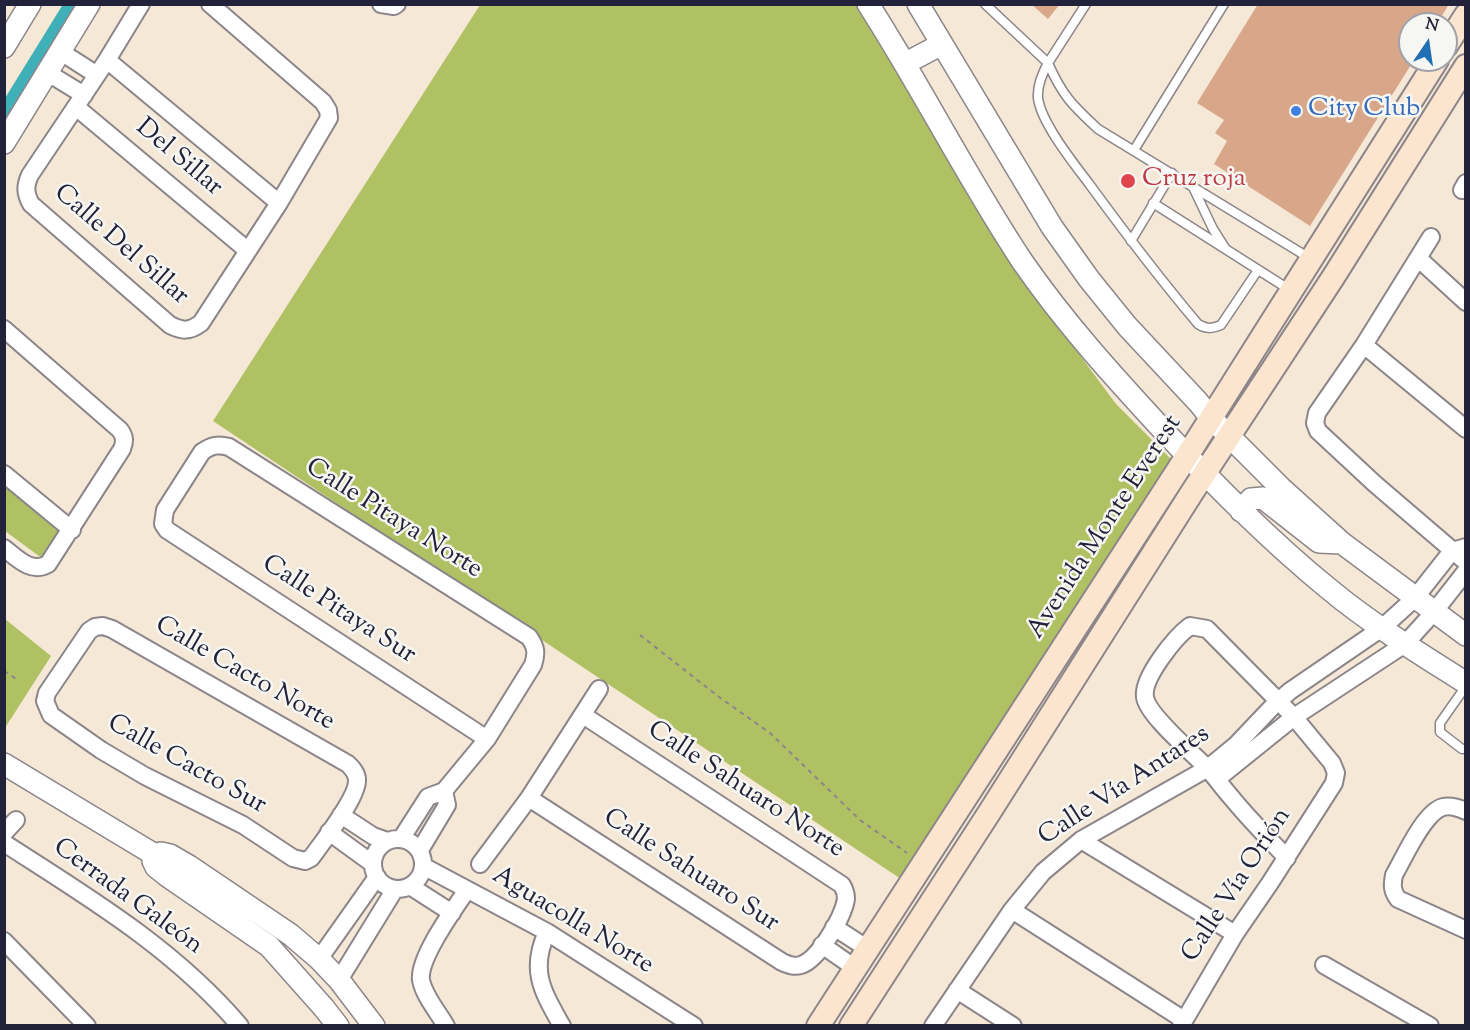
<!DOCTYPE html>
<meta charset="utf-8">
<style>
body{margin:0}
#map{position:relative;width:1470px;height:1030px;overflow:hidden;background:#f5e8d7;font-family:"Sorts Mill Goudy",serif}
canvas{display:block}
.frame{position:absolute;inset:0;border:6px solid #22223b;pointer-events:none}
.north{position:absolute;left:1398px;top:12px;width:60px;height:60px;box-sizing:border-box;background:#f6f6f2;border:2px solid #a1a1a9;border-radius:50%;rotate:13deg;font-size:16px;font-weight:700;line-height:24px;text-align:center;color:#22223b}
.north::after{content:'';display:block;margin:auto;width:21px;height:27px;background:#1f6fb2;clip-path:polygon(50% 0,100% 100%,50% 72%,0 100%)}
</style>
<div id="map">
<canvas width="1470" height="1030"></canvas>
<div class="frame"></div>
<div class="north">N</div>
</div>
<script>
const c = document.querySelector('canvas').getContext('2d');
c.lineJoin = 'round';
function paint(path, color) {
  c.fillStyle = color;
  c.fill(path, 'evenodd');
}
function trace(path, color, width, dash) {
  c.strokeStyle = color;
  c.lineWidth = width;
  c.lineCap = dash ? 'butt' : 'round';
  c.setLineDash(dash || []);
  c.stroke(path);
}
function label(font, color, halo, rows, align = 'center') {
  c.font = font + ' "Sorts Mill Goudy",serif';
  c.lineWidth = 5;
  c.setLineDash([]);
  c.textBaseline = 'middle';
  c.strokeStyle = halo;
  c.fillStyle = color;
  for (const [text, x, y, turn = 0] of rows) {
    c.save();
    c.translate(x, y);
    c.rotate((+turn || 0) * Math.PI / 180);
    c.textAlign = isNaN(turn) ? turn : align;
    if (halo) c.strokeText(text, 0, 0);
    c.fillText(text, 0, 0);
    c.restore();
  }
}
const green = new Path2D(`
 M858 4 1039 300 1116 404 1175 463 907 883 213 421 480 5Z
 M5 482 60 530 64 539 43 559 5 531Z
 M5 619 51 656 5 728Z`);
const canal = new Path2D(`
 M4 114 72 4`);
const building = new Path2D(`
 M1031 4H1060L1048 19Z
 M1258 4H1449L1437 24H1410V60H1414L1310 226 1214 164 1227 141 1215 133 1224 120 1197 103Z`);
const path = new Path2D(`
 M640 635 719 697 770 733 860 820 907 853
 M4 671 18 680`);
const service = new Path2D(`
 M985 4 1048 63 1086 4
 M1048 63C1042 74 1037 86 1038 98 1041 123 1075 165 1090 185 1125 233 1160 279 1198 324 1206 329 1211 329 1221 325L1258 270
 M1048 63C1062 95 1072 105 1098 129L1311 259
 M1134 150 1224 4
 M1192 185 1213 229 1225 248
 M1153 203 1290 290
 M1131 241 1172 173
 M1466 686 1440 723V732L1462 749H1466`);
const minor = new Path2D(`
 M141 4 107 60 30 175C25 186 25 193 31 204L170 325C182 331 189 332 201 323L279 203 329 118 328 110 323 102 210 4
 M381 4 394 6 397 4
 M61 52 97 75
 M107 60 279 203
 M48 73 84 95
 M76 107 247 250
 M1462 190 1466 183
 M1431 237 1364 345 1317 413 1315 423 1318 431 1375 484 1466 562
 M1419 259 1466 302
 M4 329 120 430C125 437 125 441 122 449L48 564C31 574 17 558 4 548
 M1364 345 1466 429
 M4 474 72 530
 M103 626 112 629 348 764C352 768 357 773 357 780 358 797 322 843 311 858L305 861 293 858 243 825 145 776 101 750 51 715 45 701 47 693 89 631 95 627Z
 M1217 779 1294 717 1405 644 1434 612 1466 571
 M529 798 782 962C789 965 794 967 801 965 819 959 843 917 846 899 846 893 845 890 842 885L583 715
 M1466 811C1459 808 1450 805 1443 807 1424 812 1404 858 1394 875 1392 885 1392 891 1398 899L1466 930
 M341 815 373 836 387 841
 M329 832 373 864
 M4 833 16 820
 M373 864a25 25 0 1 1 50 0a25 25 0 1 1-50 0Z
 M401 839 428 797 444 791 487 739 533 665C537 653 536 647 529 637L229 447C218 444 212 445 202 452L165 510 163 524 167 530 487 739
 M1081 840 1235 934
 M4 843C88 897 175 949 240 1026
 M420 850 447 805 444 791
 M480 864 529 798 599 689
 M423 866 547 932 694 1026
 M410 886 452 913
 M1012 910 1184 1020
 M834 927 868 949
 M547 932C529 971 543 992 562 1026
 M4 941 87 1026
 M822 945 855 968
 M319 959 377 877
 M1324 965 1430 1026
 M339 980 395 889
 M957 990 1013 1026
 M446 1026C438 1012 424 996 421 980 418 958 454 909 467 890
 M933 1026 1012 910 1043 872 1081 840 1208 768 1236 745 1274 705 1290 691 1382 628 1415 598 1452 551 1466 547
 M1181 1026 1235 934 1270 883 1334 783 1336 773 1332 763 1294 717 1207 629 1190 626C1175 637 1142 678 1145 697 1147 715 1194 754 1208 769 1216 778 1223 788 1231 797 1248 818 1268 838 1287 858`);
const tertiary = new Path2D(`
 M868 4C922 88 967 178 1022 261 1064 322 1113 376 1163 430 1216 486 1270 541 1329 589 1371 624 1419 653 1466 683
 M918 4 1052 227 1089 279 1127 326 1198 402 1211 418 1281 488 1342 543 1466 635
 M4 47 30 4
 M906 63 942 44
 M4 143 89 4
 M1241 511 1251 499 1263 498 1319 542 1342 543
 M4 764 155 855 161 853 170 855 189 866 291 935 319 959 339 980 374 1026
 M155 855 153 861 156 867 166 875 269 946 324 1008 338 1026`);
const secondary = new Path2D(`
 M1446 46 1466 15
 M818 1026 1187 456 1437 60
 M851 1026 989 813 1191 494 1334 276 1466 66`);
const markers = [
 [1296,111,6,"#3f7fe0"],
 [1128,181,8,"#e0444e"]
];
const shopNames = [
 ["City Club",1308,111]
];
const streetNames = [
 ["Del Sillar",178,159,40],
 ["Calle Del Sillar",120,246,41],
 ["Calle Pitaya Norte",393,520,32],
 ["Avenida Monte Everest",1106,528,-57],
 ["Calle Pitaya Sur",338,611,33],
 ["Calle Cacto Norte",244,675,30],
 ["Calle Cacto Sur",186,766,29],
 ["Calle Vía Antares",1125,787,-33],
 ["Calle Sahuaro Norte",745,791,33],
 ["Calle Sahuaro Sur",690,872,33],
 ["Calle Vía Orión",1238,886,-57],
 ["Cerrada Galeón",127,898,36],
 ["Aguacolla Norte",572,922,31]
];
const healthNames = [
 ["Cruz roja",1142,181]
];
paint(green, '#b0c164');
trace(canal, '#3fb0b7', 15);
paint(building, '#d8a78a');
trace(service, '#8c8589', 11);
trace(minor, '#8c8589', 20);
trace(tertiary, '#8c8589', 24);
trace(secondary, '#8c8589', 26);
trace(path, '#8c8589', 2, [4.5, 4.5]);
trace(service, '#fff', 8);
trace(minor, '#fff', 16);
trace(tertiary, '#fff', 21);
trace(secondary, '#fce5cf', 22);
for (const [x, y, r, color] of markers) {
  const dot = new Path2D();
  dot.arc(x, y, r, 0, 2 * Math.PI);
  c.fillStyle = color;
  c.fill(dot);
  trace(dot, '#f6f6f2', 2);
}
label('26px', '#366cbe', '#f6f6f2', shopNames, 'left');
label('26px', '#22223b', '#f6f6f2', streetNames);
label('26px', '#be3a42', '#f6f6f2', healthNames, 'left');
</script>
